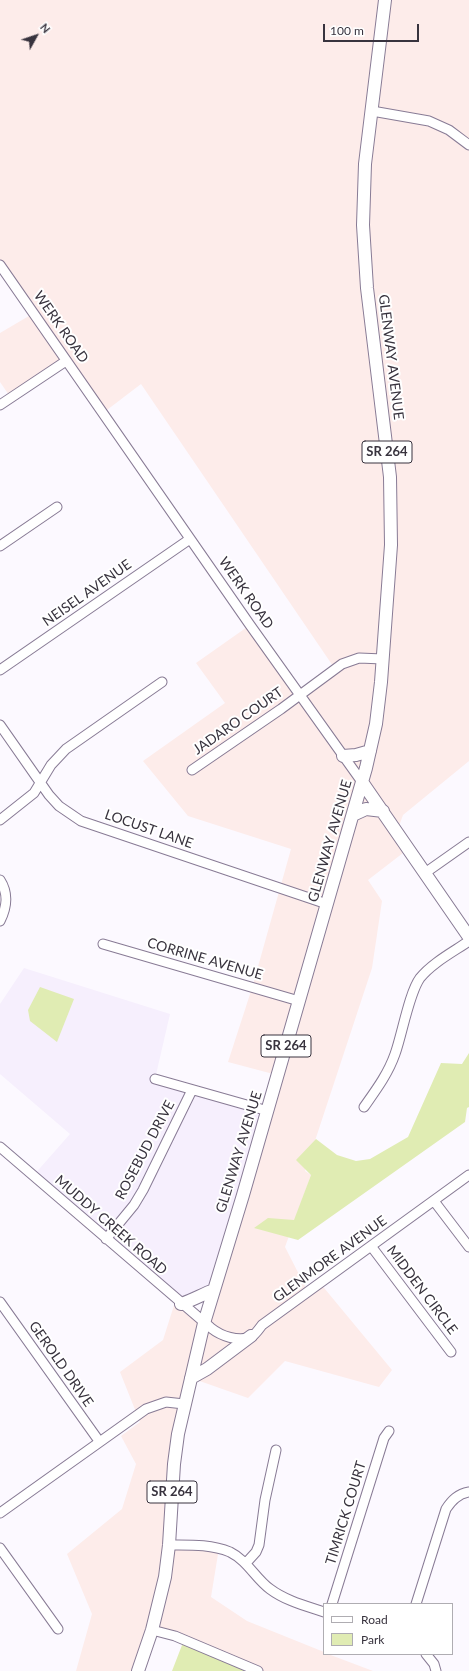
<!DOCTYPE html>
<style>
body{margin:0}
#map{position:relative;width:469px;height:1671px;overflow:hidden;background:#fcf9ff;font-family:Lato,sans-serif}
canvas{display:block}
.legend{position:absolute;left:323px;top:1603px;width:130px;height:52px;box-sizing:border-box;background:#fff;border:1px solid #afadb2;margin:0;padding:5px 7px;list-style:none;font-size:12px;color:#38333e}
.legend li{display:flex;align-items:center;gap:8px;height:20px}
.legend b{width:20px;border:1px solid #afadb2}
.north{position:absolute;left:16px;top:16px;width:40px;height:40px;-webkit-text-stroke:3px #fff;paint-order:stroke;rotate:50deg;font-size:11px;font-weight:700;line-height:16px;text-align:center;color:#38333e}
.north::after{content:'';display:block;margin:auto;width:14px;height:18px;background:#38333e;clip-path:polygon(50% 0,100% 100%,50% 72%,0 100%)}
.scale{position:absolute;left:323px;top:24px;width:96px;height:18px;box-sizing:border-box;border:2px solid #38333e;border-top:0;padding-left:5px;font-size:12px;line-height:14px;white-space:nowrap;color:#38333e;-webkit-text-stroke:3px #fff;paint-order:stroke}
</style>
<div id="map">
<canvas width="469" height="1671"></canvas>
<ul class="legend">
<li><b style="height:5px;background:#fff"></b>Road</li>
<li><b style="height:11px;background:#e0ecb3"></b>Park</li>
</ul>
<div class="north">N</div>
<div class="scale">100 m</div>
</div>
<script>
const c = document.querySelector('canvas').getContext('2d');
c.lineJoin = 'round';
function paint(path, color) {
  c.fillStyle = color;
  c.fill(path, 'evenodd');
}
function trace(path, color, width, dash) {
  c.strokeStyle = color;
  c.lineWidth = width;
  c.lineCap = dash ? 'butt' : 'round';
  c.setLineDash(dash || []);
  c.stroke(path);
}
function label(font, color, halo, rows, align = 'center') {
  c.font = font + ' Lato,sans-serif';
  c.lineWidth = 4;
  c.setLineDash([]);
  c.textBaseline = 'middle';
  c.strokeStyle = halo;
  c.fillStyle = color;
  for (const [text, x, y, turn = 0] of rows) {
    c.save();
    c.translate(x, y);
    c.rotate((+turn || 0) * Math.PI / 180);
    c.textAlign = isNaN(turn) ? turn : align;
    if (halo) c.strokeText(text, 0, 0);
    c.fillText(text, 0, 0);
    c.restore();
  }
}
const commercial = new Path2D(`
 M0 0H469V761L403 815 394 840 403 853 368 880 382 901 372 968 305 1171 311 1175 285 1247 308 1292 320 1283 392 1370 379 1387 285 1361 248 1398 191 1378 169 1544 219 1548 211 1597 247 1621 324 1652V1654H328L373 1671H258L152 1630 138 1671H76L92 1614 67 1554 122 1509 136 1464 121 1436 140 1422 120 1372 163 1340 176 1299 204 1322 277 1075 228 1062 252 988 291 849 188 816 143 761 225 703 196 663 250 625 299 695 335 669 141 384 103 413 66 361 11 398 0 382V333L34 313 0 265Z`);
const built = new Path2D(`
 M24 968 170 1014 155 1079 268 1111 214 1290 181 1304 33 1176 70 1134 0 1074V1004Z`);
const green = new Path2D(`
 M40 987 74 999 57 1042 30 1021 28 1010Z
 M469 1053V1107L467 1108 465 1122 298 1240 254 1228 268 1218 294 1220 311 1175 296 1160 316 1139 337 1155 356 1161 370 1159 408 1137 441 1063 462 1064Z
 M184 1640 258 1671H172Z`);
const minor = new Path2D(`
 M372 111 429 121 449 130 469 145
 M0 265 250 625 362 782
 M0 405 66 361
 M0 546 57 507
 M0 670 190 539
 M0 725 49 795 59 806 81 821 327 904
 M192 770 281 709 342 664 359 658 383 659
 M0 820 34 793 51 765 66 749 162 682
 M425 873 469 842
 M0 880C9 894 7 907 0 921
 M103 944 299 1001
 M155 1079 268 1111
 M364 1107C376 1090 388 1074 395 1054 402 1035 409 993 420 978 432 963 453 952 469 941
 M0 1147 211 1328C221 1336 238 1342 251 1337 255 1335 259 1329 262 1325L469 1175
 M434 1201 469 1247
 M106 1239 134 1205 143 1190 192 1090
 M371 1246 451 1352
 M0 1302 99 1441
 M0 1513 146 1409 166 1402 184 1404
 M169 1545C190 1545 211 1544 230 1552 248 1561 255 1578 270 1589 286 1601 306 1606 324 1612
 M0 1548 58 1629
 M246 1563 256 1552 259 1545 265 1500 276 1450
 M332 1604 384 1438 389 1431
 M416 1604 446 1509C452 1500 458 1494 469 1492
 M152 1630 175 1636 258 1671
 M426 1654 434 1664 436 1671`);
const major = new Path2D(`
 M343 756 356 755 370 751
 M362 782 469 937
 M353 815 366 809 383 811
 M181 1304C193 1300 203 1294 214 1290
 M191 1378 207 1369 251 1336
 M138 1671 152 1630 165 1577 169 1545 174 1464 178 1434 204 1323 243 1195 366 768 376 724 381 682 391 545 390 477 367 288 363 225 365 164 385 0`);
const shields = [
 [387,452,50],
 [286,1046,50],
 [172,1492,50]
];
const shieldNames = [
 ["SR 264",387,452],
 ["SR 264",286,1046],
 ["SR 264",172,1492]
];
const streetNames = [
 ["WERK ROAD",61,327,55],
 ["GLENWAY AVENUE",391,357,83],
 ["NEISEL AVENUE",87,593,-35],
 ["WERK ROAD",246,593,55],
 ["JADARO COURT",238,721,-35],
 ["LOCUST LANE",149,829,19],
 ["GLENWAY AVENUE",330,841,-74],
 ["CORRINE AVENUE",205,959,16],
 ["ROSEBUD DRIVE",145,1150,-62],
 ["GLENWAY AVENUE",239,1152,-73],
 ["MUDDY CREEK ROAD",111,1225,41],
 ["GLENMORE AVENUE",330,1259,-36],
 ["MIDDEN CIRCLE",422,1290,53],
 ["GEROLD DRIVE",61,1364,55],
 ["TIMRICK COURT",346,1513,-73]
];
paint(commercial, '#fdecea');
paint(built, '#f6effd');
paint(green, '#e0ecb3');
trace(minor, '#887b95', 11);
trace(major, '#887b95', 14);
trace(minor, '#fff', 9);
trace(major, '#fff', 12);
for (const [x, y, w] of shields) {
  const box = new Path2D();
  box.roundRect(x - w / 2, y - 11, w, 22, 3);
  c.fillStyle = '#fff';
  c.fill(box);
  trace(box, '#38333e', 1);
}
label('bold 13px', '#38333e', null, shieldNames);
label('14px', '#38333e', '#fff', streetNames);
</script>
